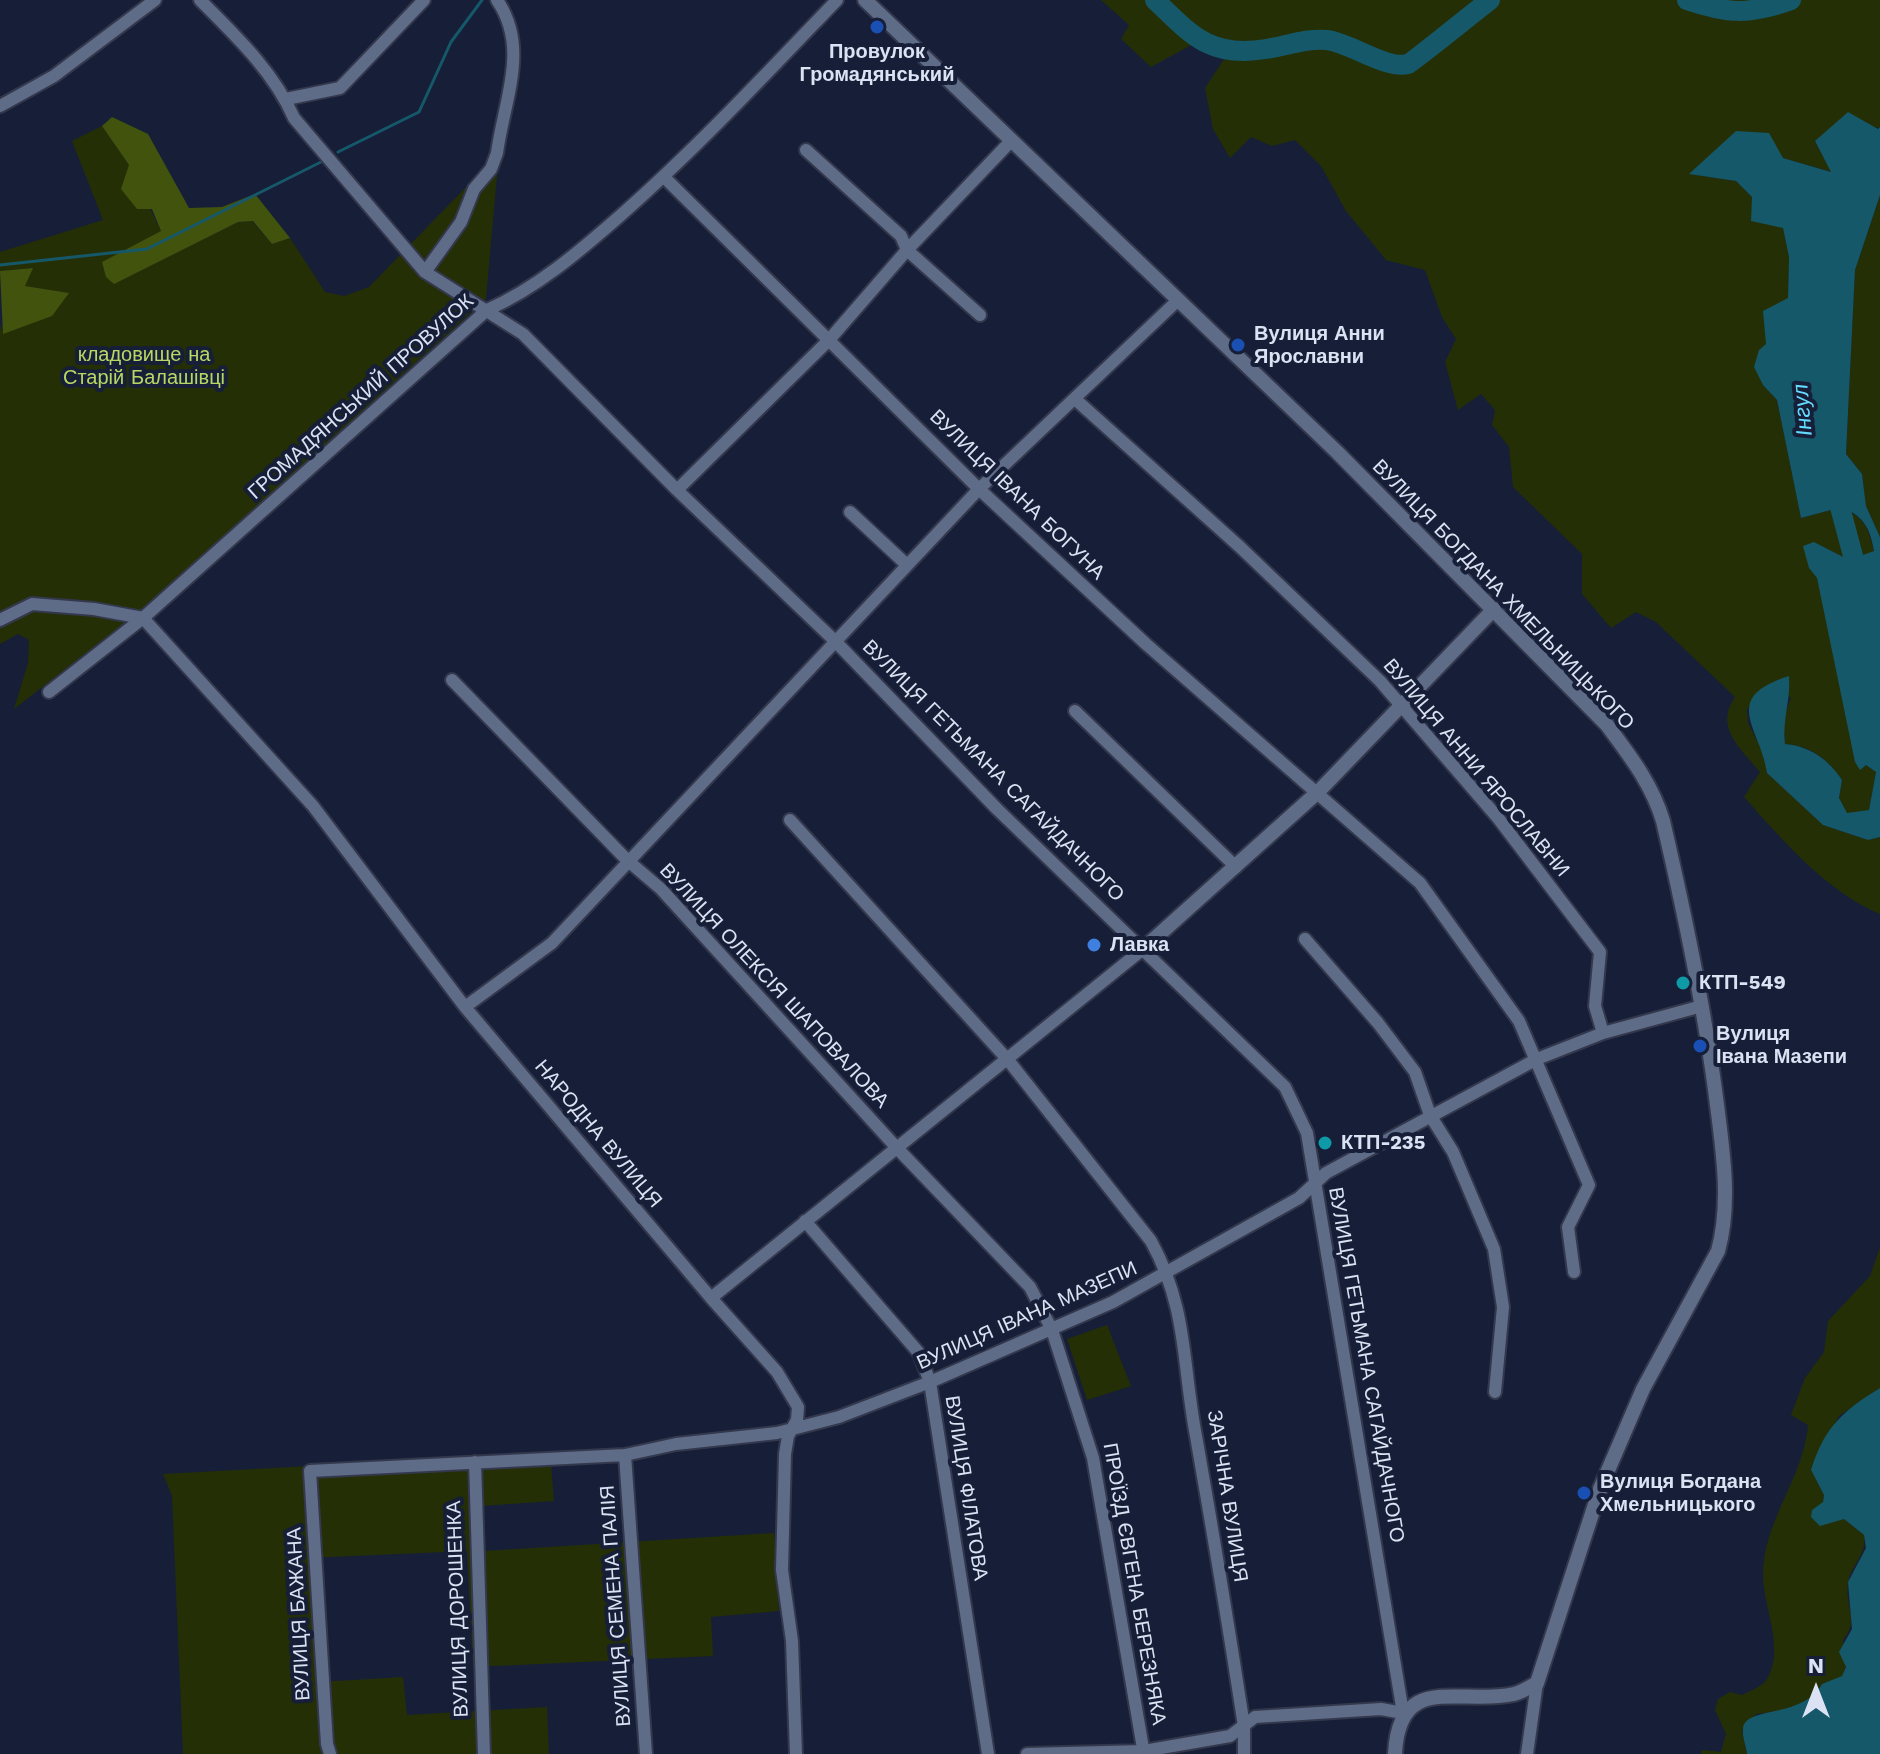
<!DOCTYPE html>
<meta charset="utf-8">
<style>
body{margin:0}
#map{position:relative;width:1880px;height:1754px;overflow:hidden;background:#161f37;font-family:"Work Sans",sans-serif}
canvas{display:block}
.north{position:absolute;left:1776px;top:1650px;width:80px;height:80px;-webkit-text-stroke:6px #161f37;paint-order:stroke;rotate:0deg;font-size:22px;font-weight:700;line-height:32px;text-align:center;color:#dbe2f3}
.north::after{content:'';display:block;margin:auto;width:28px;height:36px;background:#dbe2f3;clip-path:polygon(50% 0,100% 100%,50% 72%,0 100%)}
</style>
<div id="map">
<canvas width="1880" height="1754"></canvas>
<div class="north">N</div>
</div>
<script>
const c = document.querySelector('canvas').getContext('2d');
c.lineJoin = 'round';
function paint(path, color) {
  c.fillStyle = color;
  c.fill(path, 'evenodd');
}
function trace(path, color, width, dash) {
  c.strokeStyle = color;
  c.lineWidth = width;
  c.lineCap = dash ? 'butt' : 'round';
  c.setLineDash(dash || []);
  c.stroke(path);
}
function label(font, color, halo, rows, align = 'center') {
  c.font = font + ' "Work Sans",sans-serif';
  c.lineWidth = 8;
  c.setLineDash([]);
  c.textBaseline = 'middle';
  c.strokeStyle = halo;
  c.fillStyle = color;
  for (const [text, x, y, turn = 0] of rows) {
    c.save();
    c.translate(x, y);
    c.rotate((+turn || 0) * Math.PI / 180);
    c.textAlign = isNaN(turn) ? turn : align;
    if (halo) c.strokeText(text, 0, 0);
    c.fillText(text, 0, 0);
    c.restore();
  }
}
const green = new Path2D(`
 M1101 0H1880V127L1815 142 1832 172 1783 158 1690 174 1736 181 1783 228 1789 257 1788 298 1767 344 1763 385 1777 400 1801 518 1842 507C1864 518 1869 528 1874 552L1848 560 1814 542 1809 568 1817 578 1866 765 1876 772 1869 810 1847 814 1839 798 1842 780C1829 760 1810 745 1785 744L1783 721 1791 697 1758 693 1747 710 1748 723 1764 754 1767 773 1823 825 1868 840 1880 837V914C1826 891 1783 841 1744 797L1760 772C1740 748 1714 727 1735 697L1656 622 1636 612 1611 628 1582 594V554L1513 487 1509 447 1492 425 1495 410 1481 394 1458 410 1445 362 1456 339 1442 317 1425 270 1386 260 1346 211 1321 166 1295 140 1272 146 1251 137 1230 158 1213 129 1205 88 1226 56 1193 44 1151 67 1121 39 1129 25Z
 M102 126 129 165 161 231 103 262 114 283 238 222 252 221 272 244 290 238 325 292 344 296 369 287 499 153 486 299 144 608 14 709 28 663 29 640 18 634 0 644V324L3 333 68 293 24 286 32 268 0 271V252L103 220 72 141Z
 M1880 195V537L1866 506 1862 474 1846 454 1855 270Z
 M1880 1247V1388L1839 1416 1811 1470 1824 1495 1823 1502 1835 1518 1844 1519 1864 1535C1867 1556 1851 1564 1848 1583 1844 1606 1860 1620 1843 1640L1846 1667 1842 1677 1822 1684C1807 1709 1784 1711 1756 1714L1742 1730 1747 1754H1701L1702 1750 1721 1752 1726 1734 1715 1710 1718 1699 1730 1692 1742 1695C1750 1691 1763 1686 1767 1679 1785 1651 1764 1608 1763 1577 1762 1522 1804 1478 1808 1425L1791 1415 1805 1378 1824 1352 1828 1321 1870 1276Z
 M1107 1325 1131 1386 1087 1400 1067 1339Z
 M550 1453 554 1501 481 1506 484 1551 774 1533 779 1611 711 1617 713 1656 473 1667 467 1551 308 1558 319 1682 403 1677 407 1715 547 1707 549 1754H183L172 1496 163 1474Z`);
const forest = new Path2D(`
 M112 117 148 134 189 208 222 207 255 194 290 238 272 244 253 221 238 222 114 284 106 277 102 262 161 231 152 209H137L121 189 129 165 102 126Z
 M33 268 25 286 69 293 52 316 3 334 0 271Z`);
const water = new Path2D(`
 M1848 112 1878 129 1880 127V195L1855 270 1846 454 1862 474 1866 506 1880 537V837L1868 840 1823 825 1767 773C1761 728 1719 698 1789 676 1791 700 1782 720 1785 744 1810 746 1829 760 1842 780L1839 798 1847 813 1869 810 1876 772 1866 765 1860 770 1855 762 1817 578 1809 568 1803 546 1814 542 1849 560 1874 551C1870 528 1864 517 1842 507L1801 518 1777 400 1763 385 1754 367 1759 350 1766 344 1763 311 1788 298 1789 257 1783 228 1751 221 1752 197 1736 181 1689 174 1736 131 1769 133 1783 158 1831 172 1815 141Z
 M1880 1388V1754H1747C1746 1746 1742 1736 1743 1729 1745 1705 1801 1720 1822 1684L1842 1676 1846 1667 1839 1652 1852 1629 1848 1582 1866 1548 1864 1535 1844 1519 1820 1526 1811 1517 1812 1510 1823 1502 1824 1495 1811 1470C1825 1426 1843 1411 1880 1388Z`);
const stream = new Path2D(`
 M338 152 419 112 451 42 482 0
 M0 265 147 249 323 161`);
const river = new Path2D(`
 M1155 0C1192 36 1211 58 1266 49 1287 46 1305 38 1327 40 1351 43 1387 70 1408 64 1413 62 1478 9 1490 0
 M1687 0C1728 14 1749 15 1791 0
 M1833 481 1860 582`);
const minor = new Path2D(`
 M200 0C235 35 274 72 294 118L425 272 523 334 677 490 835 641 997 809 1285 1087 1307 1133 1403 1713 1381 1709 1255 1717 1230 1736 1144 1751 1027 1754
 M286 99 340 88 424 0
 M0 106 54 76 155 0
 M806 150 901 236 907 250 980 315
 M664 177 979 489 1146 644 1420 883 1519 1021 1589 1185 1568 1227 1574 1272
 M425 272 461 222 474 189 491 169 497 153C504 100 530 48 497 0
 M1075 399 1240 547 1380 681 1498 818 1600 952 1595 1006 1603 1033
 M677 490 829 340 907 250 1010 142
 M850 512 907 565
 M0 620 32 604 94 609 143 618 313 806 465 1007 711 1298 777 1372 798 1407 797 1420 788 1436 785 1454 782 1570 792 1641 796 1754
 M452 680 627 860 661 889 896 1147 1030 1287 1052 1330 1093 1458 1144 1754
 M49 692 143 618 487 310C537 288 580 251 621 215 697 148 767 73 837 0
 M1075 711 1236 867
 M790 820 1008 1060 1151 1241C1188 1309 1182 1363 1196 1436 1213 1532 1229 1629 1244 1726V1754
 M1305 939 1378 1023 1415 1072 1430 1115 1453 1152 1494 1249 1503 1307 1495 1392
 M465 1007 552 943 979 489 1176 302
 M805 1221 919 1353 930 1382 988 1754
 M711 1298 1143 949
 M625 1455 646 1754
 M475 1462 484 1754
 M330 1754 327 1744 310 1471 625 1455 676 1444 777 1433 839 1417 930 1382 1113 1302 1299 1198 1326 1173 1537 1059 1603 1033 1702 1006
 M1527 1754 1537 1683`);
const tertiary = new Path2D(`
 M865 0 1337 452 1607 725C1630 756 1652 784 1663 821 1685 915 1705 1010 1717 1105 1723 1152 1731 1204 1718 1251L1643 1389 1600 1489 1537 1683C1530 1687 1522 1692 1514 1694 1459 1706 1399 1671 1395 1754
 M1143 949 1319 791 1494 609`);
const markers = [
 [877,27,8,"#1a4fb4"],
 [1238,345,8,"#1a4fb4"],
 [1094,945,8,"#3f7fe0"],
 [1683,983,8,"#0f9aa8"],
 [1700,1046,8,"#1a4fb4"],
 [1325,1143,8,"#0f9aa8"],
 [1584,1493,8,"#1a4fb4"]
];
const poiNames = [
 ["Провулок",877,52,"center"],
 ["Громадянський",877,75,"center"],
 ["Вулиця Анни",1254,334],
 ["Ярославни",1254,357],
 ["Лавка",1110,945],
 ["КТП-549",1699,983],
 ["Вулиця",1716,1034],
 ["Івана Мазепи",1716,1057],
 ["КТП-235",1341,1143],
 ["Вулиця Богдана",1600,1482],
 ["Хмельницького",1600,1505]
];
const parkNames = [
 ["кладовище на",144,355],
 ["Старій Балашівці",144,378]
];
const streetNames = [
 ["ГРОМАДЯНСЬКИЙ ПРОВУЛОК",361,397,-42],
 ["ВУЛИЦЯ ІВАНА БОГУНА",1017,495,44],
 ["ВУЛИЦЯ БОГДАНА ХМЕЛЬНИЦЬКОГО",1503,595,46],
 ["ВУЛИЦЯ АННИ ЯРОСЛАВНИ",1476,768,50],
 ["ВУЛИЦЯ ГЕТЬМАНА САГАЙДАЧНОГО",993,771,45],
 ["ВУЛИЦЯ ОЛЕКСІЯ ШАПОВАЛОВА",774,986,47],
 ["НАРОДНА ВУЛИЦЯ",598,1134,50],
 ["ВУЛИЦЯ ІВАНА МАЗЕПИ",1027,1316,-24],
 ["ВУЛИЦЯ ГЕТЬМАНА САГАЙДАЧНОГО",1366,1365,80],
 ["ВУЛИЦЯ ФІЛАТОВА",966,1488,81],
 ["ЗАРІЧНА ВУЛИЦЯ",1227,1496,81],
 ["ПРОЇЗД ЄВГЕНА БЕРЕЗНЯКА",1134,1584,80],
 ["ВУЛИЦЯ СЕМЕНА ПАЛІЯ",616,1606,-94],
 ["ВУЛИЦЯ ДОРОШЕНКА",458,1609,-92],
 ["ВУЛИЦЯ БАЖАНА",299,1614,-93]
];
const waterNames = [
 ["Інгул",1803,410,-95]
];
paint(green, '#252f05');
paint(forest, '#42530e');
paint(water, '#15586a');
trace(stream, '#15586a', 3);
trace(river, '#15586a', 20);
trace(minor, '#33384d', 16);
trace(tertiary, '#33384d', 18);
trace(minor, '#5f6c88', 12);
trace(tertiary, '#5f6c88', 14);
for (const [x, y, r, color] of markers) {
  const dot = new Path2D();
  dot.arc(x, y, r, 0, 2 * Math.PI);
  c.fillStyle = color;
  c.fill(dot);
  trace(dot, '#161f37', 3);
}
label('bold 20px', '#dbe2f3', '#161f37', poiNames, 'left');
label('20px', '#b7d765', '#161f37', parkNames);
label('20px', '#dbe2f3', '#161f37', streetNames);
label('italic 22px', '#64dbff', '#161f37', waterNames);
</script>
